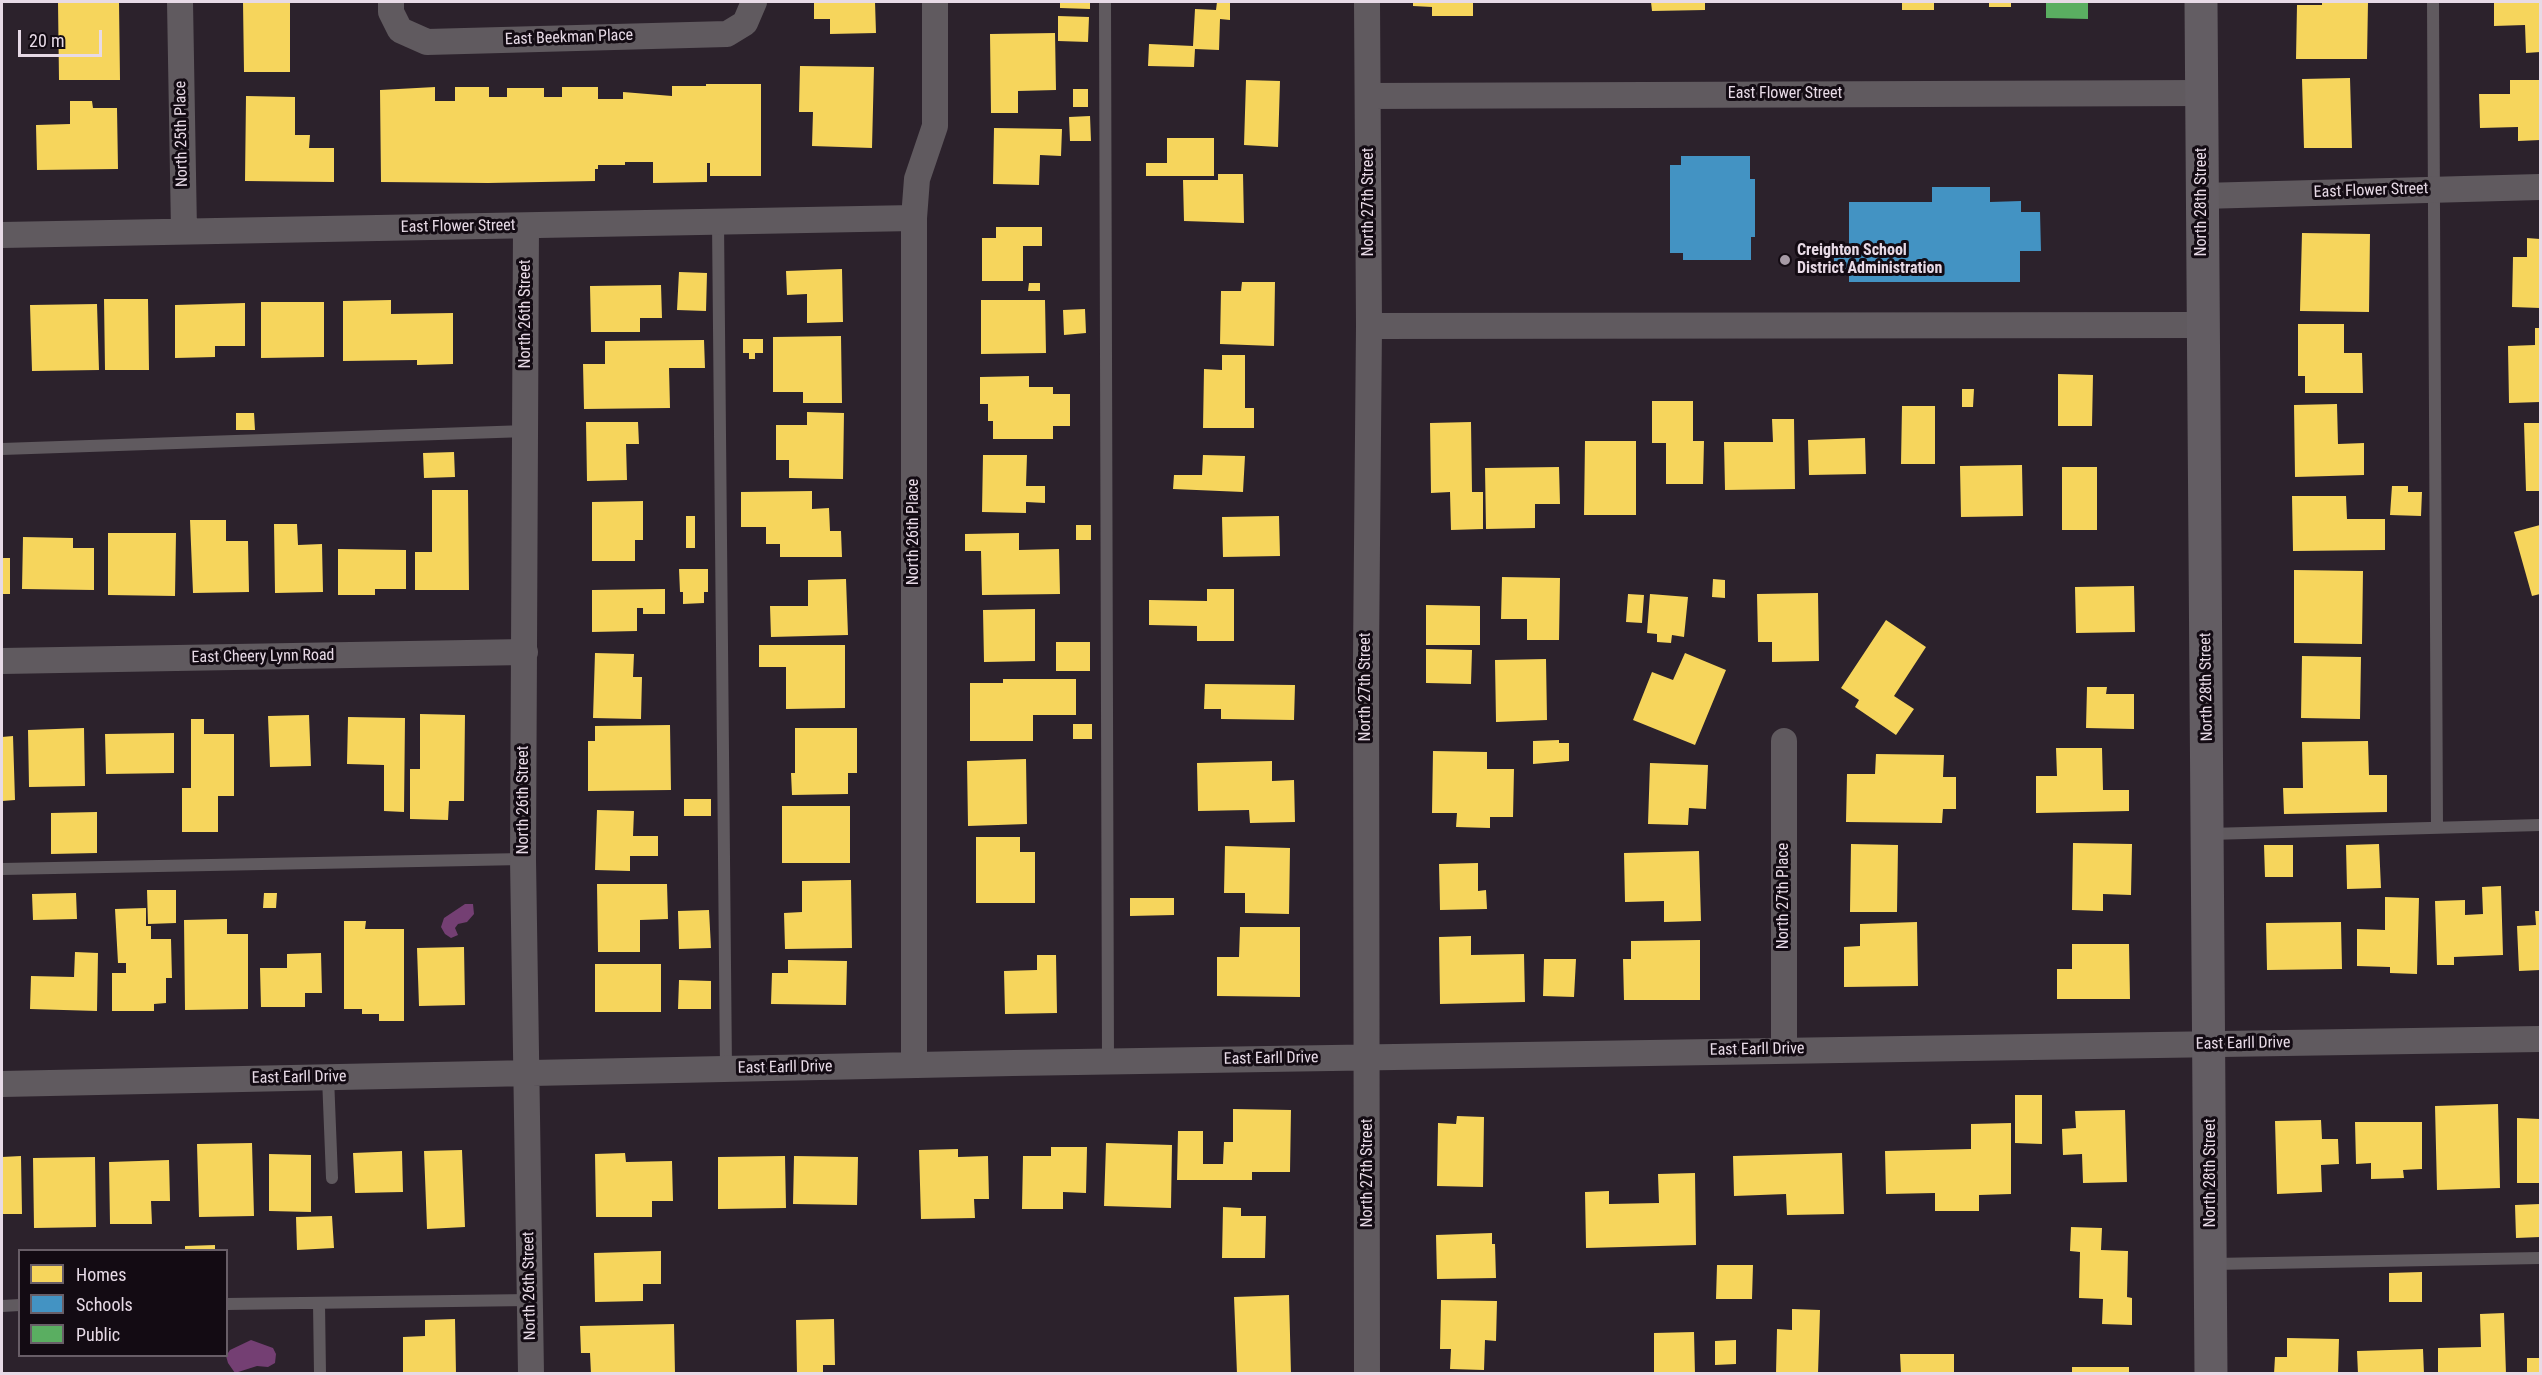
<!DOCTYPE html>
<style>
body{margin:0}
#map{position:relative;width:2542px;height:1375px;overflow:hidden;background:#2c222c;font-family:"Roboto Condensed",sans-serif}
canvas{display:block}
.frame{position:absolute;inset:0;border:3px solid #e7dae6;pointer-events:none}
.legend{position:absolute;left:18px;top:1249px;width:210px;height:108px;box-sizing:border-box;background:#130b13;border:2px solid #685e67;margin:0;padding:8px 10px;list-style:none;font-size:18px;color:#e7dae6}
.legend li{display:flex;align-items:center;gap:12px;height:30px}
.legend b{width:30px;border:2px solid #685e67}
.scale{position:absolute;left:18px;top:30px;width:84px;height:27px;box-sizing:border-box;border:3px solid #e7dae6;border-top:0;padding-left:8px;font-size:18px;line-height:21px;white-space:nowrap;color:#e7dae6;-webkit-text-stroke:4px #130b13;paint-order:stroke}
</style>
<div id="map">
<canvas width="2542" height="1375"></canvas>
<div class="frame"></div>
<ul class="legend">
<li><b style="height:16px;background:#f6d55c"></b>Homes</li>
<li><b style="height:16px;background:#4393c3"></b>Schools</li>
<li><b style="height:16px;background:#5aae61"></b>Public</li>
</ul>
<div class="scale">20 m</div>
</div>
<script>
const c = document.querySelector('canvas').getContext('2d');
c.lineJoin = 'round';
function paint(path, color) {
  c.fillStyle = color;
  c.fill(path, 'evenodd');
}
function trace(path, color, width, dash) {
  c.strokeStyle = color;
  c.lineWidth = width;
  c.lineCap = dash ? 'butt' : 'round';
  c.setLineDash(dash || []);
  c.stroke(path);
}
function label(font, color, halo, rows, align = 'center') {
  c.font = font + ' "Roboto Condensed",sans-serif';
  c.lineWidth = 6;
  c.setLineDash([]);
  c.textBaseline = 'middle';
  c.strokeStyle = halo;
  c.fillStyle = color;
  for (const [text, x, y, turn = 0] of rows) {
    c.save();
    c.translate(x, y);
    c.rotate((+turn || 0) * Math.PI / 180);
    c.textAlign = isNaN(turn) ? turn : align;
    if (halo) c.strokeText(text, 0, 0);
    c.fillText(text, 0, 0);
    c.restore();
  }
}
const water = new Path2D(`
 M465 904H473L474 914 467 922 458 924 455 928 458 935 451 938 445 934 441 927 444 918Z
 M251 1340 273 1348 276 1354 275 1363 268 1367 257 1366 235 1373 228 1363 226 1356 230 1350Z`);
const homes = new Path2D(`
 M58 2H119L120 80H59Z
 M243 2H290V72H244Z
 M814 2H875L876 33 830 34V19H814Z
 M1060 2H1090V9L1060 8Z
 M1217 2H1230V20L1220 19 1219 50 1195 49 1194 67 1148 66 1149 44 1193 46 1195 9 1216 10Z
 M1413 2H1473V16H1432V7L1413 6Z
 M1651 2H1705V10L1652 11Z
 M1902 2H1934V10H1902Z
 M1989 2H2011V7H1989Z
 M2322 2H2368L2367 59H2296L2297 5H2322Z
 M2494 2 2540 3V52L2526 53 2525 25 2494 26Z
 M1058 16 1089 17 1088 42 1058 41Z
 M1055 33 1056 90 1018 91V113H991L990 34Z
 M800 66 874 67 872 148 812 146 813 112H799Z
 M2350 78 2352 148H2304L2302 79Z
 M1246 80 1280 81 1278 147 1244 145Z
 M2510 80H2540V140L2518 141V127L2480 128 2479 94H2510Z
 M706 84H761V176H710V163H707V182L653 183V162H625V165H598V169H595V181L488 183 381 182 380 90 435 87V101H455V87H489V97H507V88H544V97H562V87H598V99H623V92L672 96V86H706Z
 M1073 89H1088V107H1073Z
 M246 96 295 97V135H310L309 148H334V182L245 181Z
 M70 101H92L93 108H117L118 169 37 170 36 125 70 124Z
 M1090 116 1091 141H1070L1069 117Z
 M994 128 1062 129 1061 156 1040 155 1039 185 993 184Z
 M1167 138H1214V176H1146V163H1167Z
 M1218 174H1243L1244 223 1184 221 1183 180H1218Z
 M996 227H1042V246H1023V281H982V238H996Z
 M2302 233 2370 234 2369 312 2300 311Z
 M2527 238 2540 239V308L2512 307 2513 257H2527Z
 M842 269 843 322 807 323V294L787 295 786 271Z
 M679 272 707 273 706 311 677 310Z
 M1242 282H1275L1274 346 1220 344 1221 291H1241Z
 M1029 283H1040V291H1028Z
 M661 285 662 318H640V332H591L590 286Z
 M104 299H148L149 370H105Z
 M391 300V314L453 313V364L417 365V360L343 361V301Z
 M981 300H1045L1046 353 981 354Z
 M261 302H324V357L261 358Z
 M245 303V346H215V357L175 358V305Z
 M97 304 99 370 32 371 30 305Z
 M1085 309 1086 333 1064 335 1063 310Z
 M2298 324H2344V353H2362L2363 393H2305V376H2298Z
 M2535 328H2540V402L2509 403 2508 346 2535 345Z
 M841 336 842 403H803V392H773V337Z
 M743 339H763V353H755V359H749V353H743Z
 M704 340 705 368H669L670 408 584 409 583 364H605V341Z
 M1222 355H1245V408H1254V428H1203L1204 369 1222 370Z
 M2058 374 2093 375 2092 426H2058Z
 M1029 376V387H1053V394H1070V426H1053V439H993V421H988V404H980V377Z
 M1962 389H1974L1973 407H1962Z
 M1652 401H1693V441H1704L1703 484H1666V443H1652Z
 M2337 404 2338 444 2364 443V475L2295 477 2294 405Z
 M1902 406H1935V464H1901Z
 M807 412 844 413 843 479 789 478V460H776V425H807Z
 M236 413H254L255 430H236Z
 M1772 419H1794L1795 489 1725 490 1724 442H1773Z
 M586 422H638L639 444H626L627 480 587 481Z
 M1471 422 1472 492H1483V529L1451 530 1450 492 1431 493 1430 423Z
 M2524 423H2540V491H2526Z
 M1865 438 1866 474 1809 475 1808 440Z
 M1585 441H1636V515H1584Z
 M454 452 455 477 424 478 423 453Z
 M983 455H1027L1026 486H1045V503L1026 502V513L982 512Z
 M1203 455 1245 456 1243 492 1173 489 1174 475H1202Z
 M2022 465 2023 516 1961 517 1960 466Z
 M1559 467 1560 504H1535V528L1486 529 1485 468Z
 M2062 467H2097V530H2062Z
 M2392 486H2408V492H2422L2421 516 2390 515Z
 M432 490H468L469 590H415V552H432Z
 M812 491V509L829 508 830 531H841L842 557H780V544H766V527H741V492Z
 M2292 496H2346L2347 519H2385V550L2293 551Z
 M643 501V540H635V561H592V502Z
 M686 516H695V548H686Z
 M1279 516 1280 556 1223 557 1222 517Z
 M190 520H226V541H248L249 592 193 593Z
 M274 524H297L298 545 322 544 323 592 275 593Z
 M1076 525H1091V540H1076Z
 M2540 525V594L2532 596 2514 532Z
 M108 533H176L175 596 108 595Z
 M1019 533V550L1059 549 1060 594 982 595 981 551H965V534Z
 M23 537 73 538V548H94V590L22 589Z
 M338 549 406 550V589H375V595H338Z
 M2 558H10V594H2Z
 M679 569H708V592H704V603L683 604V592H680Z
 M2294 570 2363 571 2362 644 2294 643Z
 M1502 577 1560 578 1559 640H1527V619H1501Z
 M846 579 848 635 771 637 770 606H808V580Z
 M1713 579 1725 580V598L1712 597Z
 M2134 586 2135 632 2076 633 2075 587Z
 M665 589V614H643V608H637V631L592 632V590Z
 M1207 589H1234V641H1197V626L1149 625V600L1207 601Z
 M1818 593 1819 661 1772 662V642H1758L1757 594Z
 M1628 594 1644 595 1642 623 1626 622Z
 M1650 594 1688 597 1684 637 1672 635 1671 643 1657 642V634L1647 633Z
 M1426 605 1480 606V645H1426Z
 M1035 609V661L984 662 983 610Z
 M1886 620 1926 647 1894 696 1914 709 1896 735 1855 707 1859 700 1841 688Z
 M1056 642H1090V671H1056Z
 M759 645H845V708L786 709V667H759Z
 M1426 649 1472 650 1471 684 1426 683Z
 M595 653 634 654 633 677H642L641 719 593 718Z
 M1685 653 1726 670 1695 745 1633 720 1652 672 1673 680Z
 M2302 656 2361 657 2360 719 2301 718Z
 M1546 659 1547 720 1496 722 1495 660Z
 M1003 679H1076V715H1033V741H970V683H1003Z
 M1205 684 1295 685 1294 720 1221 719V709H1204Z
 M2087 687H2107L2106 694H2134V729L2086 728Z
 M420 714 465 715 464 801H449L448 820 410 819V769H420Z
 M309 715 311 766 270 767 268 716Z
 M348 717 405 718 404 812 384 811V765L347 764Z
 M191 719H204V734H234V796H218V832H182V788H191Z
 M1073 724H1092V739H1073Z
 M670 725 671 790 588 791V741H595V726Z
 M84 728 85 786 29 787 28 730Z
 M795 728H857V773H848V794L792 795 791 773H795Z
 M174 733V773L106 774 105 734Z
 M13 736 15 800 2 801V737Z
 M1559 740V743H1569V761L1533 764V741Z
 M2368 741 2369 775H2387V812L2284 814 2283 788H2303L2302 742Z
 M2056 748H2102L2103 790H2129V811L2036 813V776H2057Z
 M1433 751 1487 752V769H1514L1513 817H1490V828L1456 827 1457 813H1432Z
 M1876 754 1944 755 1943 777H1956V809H1943L1942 823 1846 822 1847 774H1875Z
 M1026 759 1027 824 968 826 967 761Z
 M1272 761V781L1294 780 1295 822 1250 823 1249 810 1198 811 1197 763Z
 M1650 763 1708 765 1706 809 1689 808 1688 825 1648 824Z
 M684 799H711V816H684Z
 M782 806H850V863H782Z
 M597 810 634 811 633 836H658V856H630V871L595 870Z
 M97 812V853L51 854V813Z
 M976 837H1020V852H1035V903H976Z
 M2073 843 2132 844 2131 895 2103 894V911L2072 910Z
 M1851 844 1898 845 1897 912H1850Z
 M2379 844 2381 888 2347 889 2346 845Z
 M2264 845H2293V877H2265Z
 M1225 846 1290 848 1289 914 1245 913V893H1224Z
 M1699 851 1701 921 1664 922V901L1625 902 1624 853Z
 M1478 863V891L1486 890 1487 909 1440 910 1439 864Z
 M851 880 852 948 785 949 784 913 802 912V881Z
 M597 884H667L668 919 640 920V952H598Z
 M2501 886 2503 955 2454 957V965H2437L2435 901 2465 900V915L2483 914 2482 887Z
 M147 890H176V923L148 924Z
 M76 893 77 919 33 920 32 894Z
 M264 893H277L276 908H263Z
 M2385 897 2419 898 2417 974 2390 973V967L2357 966V929L2385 930Z
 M1130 898H1174V915L1130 916Z
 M146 908V926H151V939H171L172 978H166V1003L154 1004V1011H112V973H126V963H118L115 909Z
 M709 910 711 948 679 949 678 911Z
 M2535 911H2540V970L2519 971 2517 926 2536 925Z
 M227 919V934H248V1009L185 1010 184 920Z
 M344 921H366L365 929H404V1021H379V1014H362V1009H344Z
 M1917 922 1918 986 1844 987V947L1860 946V924Z
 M2341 922 2342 969 2267 970 2266 923Z
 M1240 927H1300V997L1217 996V957H1239Z
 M1471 936V955L1524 954 1525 1002 1440 1004 1439 937Z
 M1700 940V1000H1624L1623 959H1631V941Z
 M2072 944H2129L2130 999H2057V969H2072Z
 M464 947 465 1005 419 1006 417 948Z
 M75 952 98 953 97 1011 30 1009 31 976 74 977Z
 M321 953 322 993H305V1007H261L260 968H287V954Z
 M1037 955H1056L1057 1013 1005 1014 1004 971 1037 970Z
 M1544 959H1576L1574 997 1543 996Z
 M788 960 847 961 846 1005 771 1004 772 973H788Z
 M595 964H661V1012H595Z
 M679 980 711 981V1009H678Z
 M2015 1095H2042V1144L2015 1143Z
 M2498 1104 2500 1188 2437 1190 2435 1106Z
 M1233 1109 1291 1110 1290 1172H1252V1180H1177L1178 1131H1203V1164H1223L1224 1142H1233Z
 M2125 1110 2127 1182 2083 1183 2082 1154 2063 1155 2062 1129 2076 1128 2075 1111Z
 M1457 1116 1484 1117 1483 1187 1437 1186 1438 1123 1456 1124Z
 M2517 1118 2540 1119V1183H2517Z
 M2321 1120 2322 1139H2338L2339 1164 2321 1165 2322 1192 2277 1194 2275 1121Z
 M2355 1122H2422V1169L2403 1170 2404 1178 2371 1179V1163L2356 1164Z
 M2011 1123V1194L1979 1195V1211H1935V1193L1886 1194 1885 1151 1971 1149V1124Z
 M252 1143 254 1216 199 1217 197 1144Z
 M1106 1143 1172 1145 1171 1208 1104 1206Z
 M1051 1147H1087L1086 1193 1063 1192V1209H1022L1023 1156H1051Z
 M958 1149V1157L988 1156 989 1199H974L975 1218 921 1219 919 1150Z
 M462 1150 465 1227 427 1229 424 1151Z
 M402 1151 403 1192 355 1193 353 1153Z
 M625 1153 626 1162 672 1161 673 1201H652V1217H596L595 1154Z
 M1842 1153 1844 1214 1787 1215 1786 1194 1734 1196 1733 1156Z
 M269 1154 311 1155V1212L269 1211Z
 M21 1156 22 1214H2V1157Z
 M785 1156 786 1208 718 1209V1157Z
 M794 1156 858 1157 857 1205 793 1204Z
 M95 1157 96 1227 34 1228 33 1158Z
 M169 1160 170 1201H151L152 1224H110L109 1162Z
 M1695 1173 1696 1245 1586 1248 1585 1192 1609 1191V1204L1659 1203 1658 1174Z
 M2540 1204V1237L2516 1238 2515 1205Z
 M1223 1207 1241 1208V1216H1266L1265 1258H1222Z
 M332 1216 334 1248 297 1250 296 1217Z
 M2071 1227 2102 1228 2101 1250 2128 1251 2127 1297 2132 1298V1325L2102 1324 2103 1299 2079 1298 2080 1252 2070 1251Z
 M1492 1233V1244H1495L1496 1278 1437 1279 1436 1235Z
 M215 1245V1250H185V1246Z
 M661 1251V1284H643V1301L595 1302 594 1253Z
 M1717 1265H1753L1752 1299H1716Z
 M2422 1272V1302H2389V1273Z
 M1289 1295 1291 1374H1237L1234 1297Z
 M1441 1300 1497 1301 1496 1341 1485 1340 1484 1370 1450 1369 1451 1349H1440Z
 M1792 1309 1820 1310 1818 1374H1776L1777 1329 1792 1330Z
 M2504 1313 2506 1374H2438V1348L2481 1347 2480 1314Z
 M455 1319 456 1374H403V1337L425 1336V1320Z
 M834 1319 835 1365H823V1374H797L796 1320Z
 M674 1324 675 1374H591L590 1353H581L580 1326Z
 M1694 1332 1695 1374H1654V1333Z
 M2287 1338 2339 1339 2338 1374H2274L2275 1357H2287Z
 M1736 1340V1364L1715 1365V1341Z
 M2423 1349 2424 1374H2358L2357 1351Z
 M1900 1354H1954V1374H1901Z
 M2527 1358H2540V1374H2527Z
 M2072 1367H2129V1374H2072Z`);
const schools = new Path2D(`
 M1681 156H1750V179H1755V237H1751V260H1683V253H1670V165H1681Z
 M1932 187H1990V202L2021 201V212H2040L2041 251H2020V282H1849V271H1834V250H1849V202H1932Z`);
const public = new Path2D(`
 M2046 2H2088V19L2046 18Z`);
const lane = new Path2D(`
 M1105 2 1108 1062
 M2433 2 2437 827
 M718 222 726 1069
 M2 449 526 431
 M2209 834 2540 825
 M2 869 523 859
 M328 1077 332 1178
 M2213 1264 2540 1258
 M319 1303 320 1374
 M226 1304 530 1300
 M2 1306 20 1305`);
const street = new Path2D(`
 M180 2 184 231
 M391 2V12L400 30 427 42 727 34 745 23 754 2
 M1368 96 2202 93
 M2201 196 2540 187
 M526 226 523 859 531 1374
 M2 235 914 218
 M1369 326 2202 325
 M2 661 525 652
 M1784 741V1050
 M914 1065V218L917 179 935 126V2
 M2 1084 1013 1063 2540 1039
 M1367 1374 1366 656 1369 326 1367 2`);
const secondary = new Path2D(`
 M2201 2 2211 1374`);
const markers = [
 [1785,260,6,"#a69aa5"]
];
const streetNames = [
 ["East Beekman Place",569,38,-2],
 ["East Flower Street",1785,94],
 ["North 25th Place",182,134,-91],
 ["East Flower Street",2371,191,-2],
 ["North 27th Street",1369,202,-90],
 ["North 28th Street",2202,202,-90],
 ["East Flower Street",458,227,-1],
 ["North 26th Street",526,314,-90],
 ["North 26th Place",914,532,-90],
 ["East Cheery Lynn Road",263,657,-1],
 ["North 27th Street",1366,687,-90],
 ["North 28th Street",2207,687,-91],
 ["North 26th Street",524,800,-90],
 ["North 27th Place",1784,896,-90],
 ["East Earll Drive",2243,1044,-1],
 ["East Earll Drive",1757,1050,-1],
 ["East Earll Drive",1271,1059,-1],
 ["East Earll Drive",785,1068,-1],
 ["East Earll Drive",299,1078,-1],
 ["North 27th Street",1368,1173,-90],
 ["North 28th Street",2211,1173,-90],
 ["North 26th Street",530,1286,-91]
];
const poiNames = [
 ["Creighton School",1797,251],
 ["District Administration",1797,269]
];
paint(water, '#743f73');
paint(homes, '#f6d55c');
paint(schools, '#4393c3');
paint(public, '#5aae61');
trace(lane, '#605a5f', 12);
trace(street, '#605a5f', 26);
trace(secondary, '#635d63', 33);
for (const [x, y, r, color] of markers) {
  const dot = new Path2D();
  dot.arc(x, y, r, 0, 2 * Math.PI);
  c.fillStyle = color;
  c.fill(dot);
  trace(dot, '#130b13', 2);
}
label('16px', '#e7dae6', '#130b13', streetNames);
label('bold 16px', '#e7dae6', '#130b13', poiNames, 'left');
</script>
